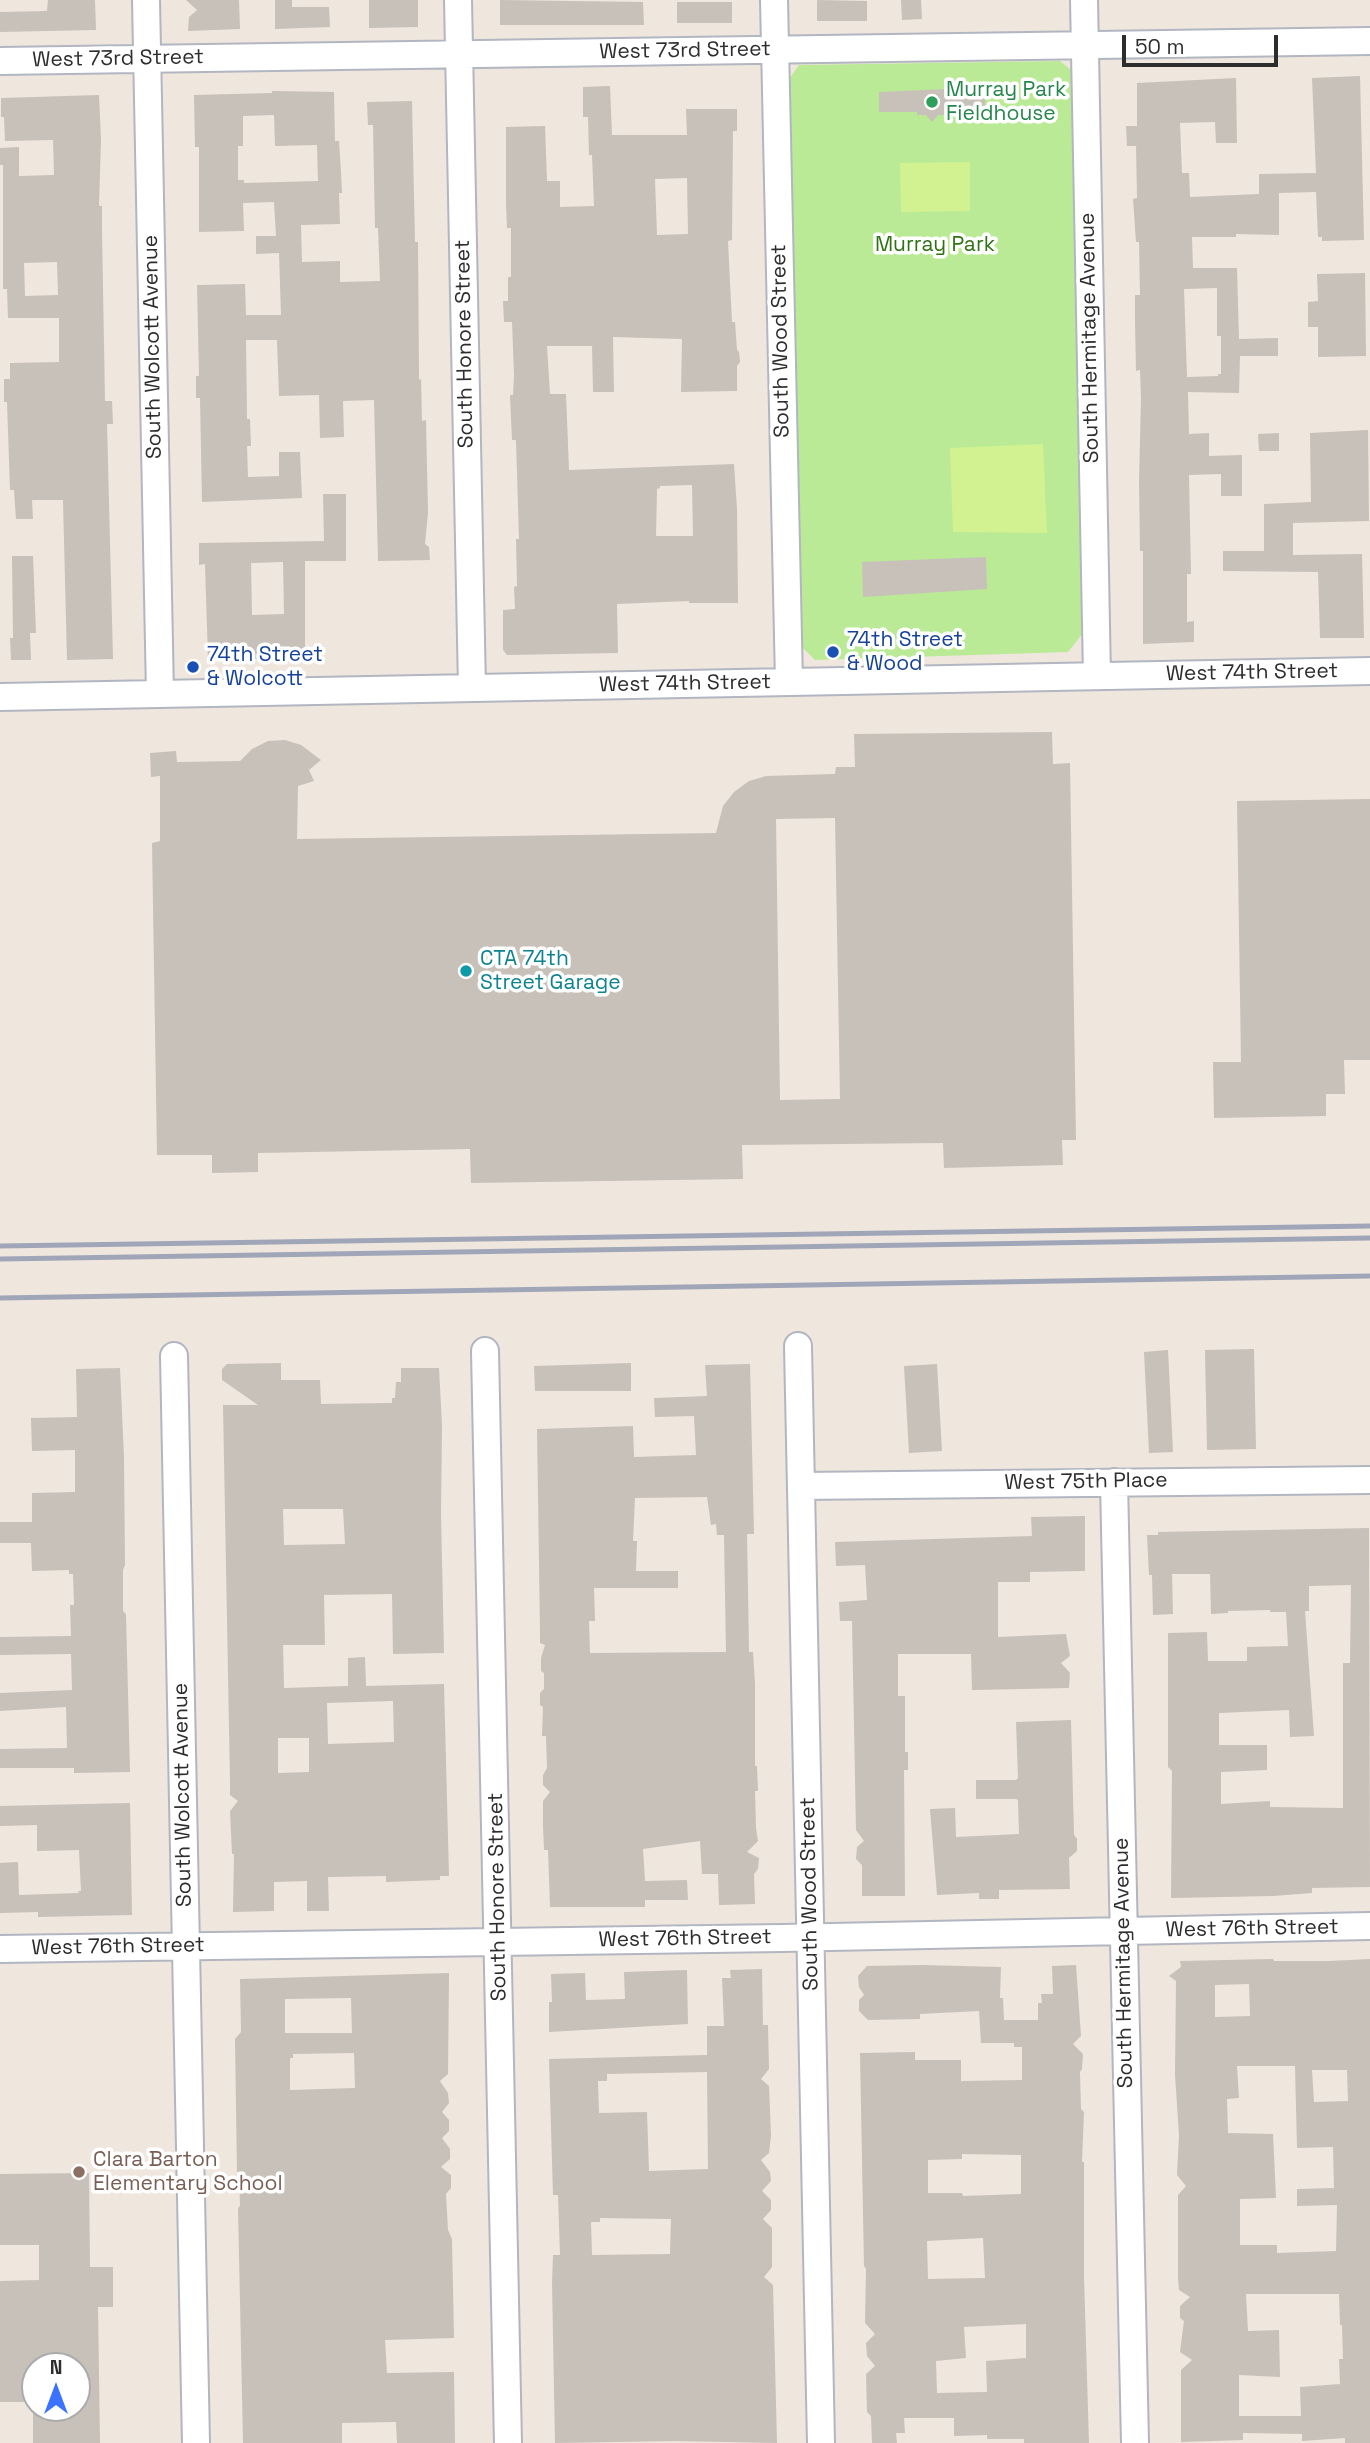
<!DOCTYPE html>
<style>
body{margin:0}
#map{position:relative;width:1370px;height:2443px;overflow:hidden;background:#efe6de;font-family:"Space Grotesk",sans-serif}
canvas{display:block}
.north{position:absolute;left:21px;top:2352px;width:70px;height:70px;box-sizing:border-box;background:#fff;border:2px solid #ababab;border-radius:50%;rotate:0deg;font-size:19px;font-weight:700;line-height:28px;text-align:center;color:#2d2d2d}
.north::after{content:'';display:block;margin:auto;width:24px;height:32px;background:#3b72ff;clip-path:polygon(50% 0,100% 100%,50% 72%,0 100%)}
.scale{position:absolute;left:1122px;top:35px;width:156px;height:32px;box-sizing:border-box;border:4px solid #2d2d2d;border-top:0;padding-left:9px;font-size:21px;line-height:24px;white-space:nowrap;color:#2d2d2d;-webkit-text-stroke:5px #fff;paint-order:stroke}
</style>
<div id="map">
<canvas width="1370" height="2443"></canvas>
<div class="north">N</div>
<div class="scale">50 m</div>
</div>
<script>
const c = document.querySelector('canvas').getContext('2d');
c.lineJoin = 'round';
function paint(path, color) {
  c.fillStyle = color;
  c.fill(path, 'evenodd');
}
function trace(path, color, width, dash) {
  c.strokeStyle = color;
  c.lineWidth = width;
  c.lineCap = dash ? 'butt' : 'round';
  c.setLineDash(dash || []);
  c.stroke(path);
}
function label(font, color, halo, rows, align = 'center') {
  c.font = font + ' "Space Grotesk",sans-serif';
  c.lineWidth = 7;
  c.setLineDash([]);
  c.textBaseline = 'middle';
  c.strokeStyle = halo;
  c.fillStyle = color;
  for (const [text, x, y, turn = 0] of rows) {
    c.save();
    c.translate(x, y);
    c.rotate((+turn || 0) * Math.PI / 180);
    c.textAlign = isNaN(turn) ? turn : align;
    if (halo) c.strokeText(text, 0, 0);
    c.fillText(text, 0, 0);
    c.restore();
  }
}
const green = new Path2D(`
 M1060 61 1076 74 1083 633 1068 652 815 660 800 645 789 79 799 65Z`);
const pitch = new Path2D(`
 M970 162V211L901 212 900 163Z
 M1043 444 1047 533 953 532 950 448Z`);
const building = new Path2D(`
 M48 0H95L96 30 0 32V12L47 11Z
 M186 0H239L240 29 188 31 189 17 197 10Z
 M275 0H292V7H329L330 27 275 29Z
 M369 0H418V27L369 28Z
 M500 0 643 2 644 25H500Z
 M817 0 867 1V21H817Z
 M901 0H921L922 19 902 20Z
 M677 2H732V23H677Z
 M1360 76 1364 240 1322 241V237H1318L1316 192 1279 193V235L1236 234V237H1192L1193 268H1237L1239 339 1278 338V356H1240L1239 393 1188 392 1189 434 1209 433V456L1242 455V496H1221V474L1189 475 1191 574H1187V622L1194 621V642L1143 644V551H1140L1139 481 1141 399 1140 370 1136 371 1135 321V295H1140L1139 242H1136L1133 199 1137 198 1136 146H1127L1126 126H1137V83L1236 78 1237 143H1216L1215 122 1180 123 1182 173H1189L1190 197 1259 194V174L1316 173 1312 78ZM1217 288V336H1221V374H1218V376L1187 377 1184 289Z
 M610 86 612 135H687L686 109H737V131H733L732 240 728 241 732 322H735L737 350 739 352 740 362 737 366V391L681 392 682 339 613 337 614 392H593L592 346H547L550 394H566L569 470 734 464 737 509 738 603H689V601L617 604 618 653 507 655 503 650V610L515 609 514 587 517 586 516 539H519L516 440H512L510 395H513L514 375 512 322H504L503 301H508V277H511V228H507L506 204V127L545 126 547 181H560V207L594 206 592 155H589L588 117H583V87ZM687 178 688 234 657 235 655 179ZM692 485 693 536H656L657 489 660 488V486Z
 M947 89V92L985 91V111H947V115H938L932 122 926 115H917V112H879V92Z
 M272 91 334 92 335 141H339L341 172 342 193H339L340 224 301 225 302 262 340 261V282L380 281 378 228H375L373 125H368L367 102 412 101 415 242H418L419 380 421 379 422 421 426 420 428 513 425 544 429 547 430 560 378 561 374 400 343 401 344 437 320 438 319 395 279 396 277 340H246L247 419H250L251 446H247L248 477 279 476V452H300L302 498 202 502 200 398H196V376H199L197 285 245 284 246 315H281L279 253 256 254V236H276L274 202 243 203 244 231 199 232V147H195L194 95 272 93ZM274 115 275 146 317 145 318 181 244 183V180H238V146H243V116Z
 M99 95 101 140 99 206H102V231L105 401H112L113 424H107L113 659 67 660 63 500H32L33 519H16L14 490H10L7 402H4V379H10V363L59 362V318H8L7 289H3V165H0V148L19 147V176L54 175 53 140 5 141 4 117H1V98ZM57 262 58 295 25 296 24 263Z
 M1365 273 1366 356 1318 357V327H1308V302L1318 301 1317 274Z
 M1368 430 1369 521 1293 523V555L1362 554 1364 638H1320L1318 572 1223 571V551H1264V504L1311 502 1310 433Z
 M1279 433V451H1259L1258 434Z
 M323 494H346V561H305V659H208L205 564 199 565V543L324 541ZM283 562 284 614 252 615 251 563Z
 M12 556H33L36 633H30L31 660H11L10 638H13Z
 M986 557 987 589 863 597 862 562Z
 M1052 732 1053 764 1070 763 1076 1140H1062L1063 1165 944 1168 943 1143 742 1145 743 1179 471 1183 470 1149 258 1153V1172L212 1173V1155H157L152 843 160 841V776L151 777 150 753 176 751 177 762 240 761 252 749 268 741 285 740 301 745 321 760 309 770 314 781 298 786 297 839 716 833 723 806 734 792 749 781 766 776 835 774 836 767H855L854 734ZM835 818 840 1099 780 1100 776 819Z
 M1370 799V1060H1344L1345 1094H1326V1116L1214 1118 1213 1062H1241L1237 801Z
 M1254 1349 1256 1449 1207 1450 1205 1350Z
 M1168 1350 1173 1452 1149 1453 1144 1352Z
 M281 1363V1380H320L321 1404 392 1403V1398H395L396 1382H401V1368H439L442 1425 441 1514 444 1653 393 1654 392 1594 324 1595 325 1645H283L284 1688 348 1686V1658L365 1657 366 1686 444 1684 449 1876H440V1880L386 1882V1876L328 1877 329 1911H307V1881L274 1882V1911L233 1912 234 1854H232L230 1811 238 1801 230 1795V1782L223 1405H258L222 1380V1369L227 1364ZM283 1509H343L345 1544 284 1545ZM393 1701 394 1742 328 1744 327 1703ZM278 1738H309V1772L278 1773Z
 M631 1363V1391H535L534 1366Z
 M750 1364 754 1534H747L748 1590 749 1652H753L755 1684V1766H757L758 1791H755L756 1828 758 1841 747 1852 759 1858 758 1869 754 1874 755 1904 719 1905 718 1874H702L700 1841 643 1849 645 1881 687 1880 688 1900H645V1907H550L548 1850H544L543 1826V1801L550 1792 543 1785V1775L547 1768 546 1736H542L543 1707 540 1705V1693L544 1689V1673L541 1671V1658L545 1645 540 1643V1632L537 1429 633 1426 634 1457 696 1455 694 1416 655 1417 654 1398 707 1396 705 1365ZM707 1497 711 1525 716 1524 717 1535H724L726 1652 590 1653 589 1621H595L594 1588H678V1571H636L637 1541H633L635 1498Z
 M937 1364 942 1451 909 1453 904 1366Z
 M120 1368 124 1457 125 1565 123 1570V1611L126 1614 130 1772 74 1773V1768H0V1749L67 1748 66 1707 0 1711V1693L72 1690 71 1654 0 1655V1637L71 1636 70 1605H74L73 1574H69V1570L32 1571 31 1543H0V1522H32V1493L75 1492V1450L32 1451 31 1418 77 1417 76 1369Z
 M1085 1516V1571L1030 1572V1582H998V1637L1066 1634 1070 1656 1061 1663 1070 1673 1069 1688 972 1690 971 1654H898V1696H905V1752H908V1770H904L905 1896H862V1865L856 1859 857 1847 864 1841 856 1830 852 1621H840L839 1602 867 1600 865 1565 836 1566 835 1542 1032 1536 1031 1517Z
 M1369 1528 1370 1887 1312 1888V1893L1273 1896 1171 1898 1172 1771 1168 1767V1633L1207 1632 1208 1661H1247V1647L1288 1646 1286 1612H1270V1610L1228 1611V1613L1211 1614 1210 1574H1172L1173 1614 1153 1615 1152 1575H1149L1147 1535H1158V1532ZM1351 1585 1350 1663H1343V1808L1270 1807V1801L1221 1804V1772L1267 1770V1745H1219V1713L1289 1710 1290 1737 1314 1736 1305 1611H1309V1586Z
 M1071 1720 1074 1835 1077 1839V1851L1069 1858 1070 1889 999 1890V1899H979V1893L937 1895 930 1809 955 1808 956 1837 1019 1834 1018 1800 1016 1799H976V1780H1016L1018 1778 1016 1722Z
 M130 1803 132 1915 38 1917V1912L0 1913V1863L18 1862 19 1895 79 1893 78 1891H81L79 1850 37 1851V1825L0 1826V1806Z
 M1273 1959 1274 1961H1329L1370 1959V2443H1345V2438L1302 2441V2434L1243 2433V2440L1181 2442V2370L1192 2360 1180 2352 1184 2321 1180 2318V2306L1190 2297 1179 2290 1178 2279V2195L1186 2186 1177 2175 1179 2135 1175 2075 1176 1981 1169 1976 1181 1967 1180 1961ZM1249 1984 1250 2016 1215 2017V1985ZM1237 2066H1295L1297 2148 1333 2147 1334 2188 1297 2189V2206L1337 2205 1336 2251 1277 2253V2245H1240V2199L1276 2198 1273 2134 1228 2133 1227 2099 1239 2098ZM1312 2070H1347L1348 2101 1314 2102ZM1246 2294H1339L1340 2325H1342L1343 2359H1339L1340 2384 1300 2387 1301 2416H1239V2375L1280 2377 1279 2330 1248 2331Z
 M922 1965 1001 1967 1000 1998H1003L1004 2020H1038V2003H1042L1041 1994H1053L1052 1966 1076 1965 1081 2036 1073 2044 1083 2054 1082 2069 1080 2072 1081 2109 1084 2112 1082 2162H1084V2276L1089 2443H1024V2439H987V2435L954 2436V2418H904L905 2433H896L897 2443H872L871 2416 867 2412 866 2374 875 2366 867 2356 866 2343 875 2334 865 2323 866 2269 864 2266 860 2053 915 2052V2060H961V2081L1022 2080V2047H1014V2043H981L979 2011 920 2014V2019L868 2020 859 2011V2000L864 1995 859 1987 858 1976 867 1966ZM962 2154 1021 2155V2194L963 2196 962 2193H928V2160L962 2159ZM983 2238 985 2278 928 2279 927 2241ZM1026 2324V2358L986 2361 987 2392 937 2393 936 2361 966 2358 964 2327Z
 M762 1969 763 2025H768L769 2069 761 2079 769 2086 771 2136 769 2153 761 2160 770 2172 771 2181 762 2191 771 2200V2210L763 2219 772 2228V2267L764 2277 773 2285 777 2443 675 2441 555 2443 552 2283 553 2255H560L558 2195H553L549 2059 707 2055V2026H724L722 1978H731L730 1970ZM707 2072 708 2169 649 2171 647 2112 599 2113 598 2081H607V2074ZM600 2218 671 2219 670 2254 592 2255 591 2222H600Z
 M687 1970 688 2024 549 2032V2002H552L551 1974 585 1973 586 2000 625 1999 624 1972Z
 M449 1973 448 2074 440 2081 448 2093 449 2103 442 2112 449 2120V2131L442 2138 450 2149V2159L441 2167 451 2175V2188L446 2194 448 2230 452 2239 454 2338 385 2340 387 2373 454 2372 455 2443H397L396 2422 342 2423V2443H243L238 2208 240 2206 239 2172H237L235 2039 241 2032 240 1979ZM351 1998 352 2033H285V1999ZM354 2053 355 2088 290 2090V2058H293V2054Z
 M89 2173 90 2267H113V2307H98L100 2443H33V2408H77V2366H35V2402H0V2281L39 2280V2245H0V2174Z`);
const minor = new Path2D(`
 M146 0 160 694
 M458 0 472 688
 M774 0 789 682
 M1084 0 1097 676
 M0 61 1370 41
 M0 697 1370 671
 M798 1346 821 2443
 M485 1351 508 2443
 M174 1356 196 2443
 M1114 1482 1135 2443
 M801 1486 1370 1480
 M0 1949 782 1938 1370 1926`);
const rail = new Path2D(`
 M0 1246 1370 1226
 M0 1259 1370 1238
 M0 1298 1370 1276`);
const markers = [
 [932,102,7,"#2e9e5b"],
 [833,652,7,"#1a4fb4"],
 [193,667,7,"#1a4fb4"],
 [466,971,7,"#0f9aa8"],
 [79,2172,7,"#8d6e63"]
];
const streetNames = [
 ["West 73rd Street",685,51,-1],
 ["West 73rd Street",118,59,-1],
 ["South Hermitage Avenue",1090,338,-91],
 ["South Wood Street",781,341,-91],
 ["South Honore Street",465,344,-91],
 ["South Wolcott Avenue",153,347,-91],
 ["West 74th Street",1252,673,-1],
 ["West 74th Street",685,684,-1],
 ["West 75th Place",1086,1482,-1],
 ["South Wolcott Avenue",183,1795,-91],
 ["South Wood Street",810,1894,-91],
 ["South Honore Street",498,1897,-91],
 ["West 76th Street",1252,1929,-1],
 ["West 76th Street",685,1939,-1],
 ["West 76th Street",118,1947,-1],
 ["South Hermitage Avenue",1124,1963,-91]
];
const leisureNames = [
 ["Murray Park",946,90],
 ["Fieldhouse",946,114]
];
const parkNames = [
 ["Murray Park",935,245]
];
const transitNames = [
 ["74th Street",847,640],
 ["& Wood",847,664],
 ["74th Street",207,655],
 ["& Wolcott",207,679]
];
const cultureNames = [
 ["CTA 74th",480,959],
 ["Street Garage",480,983]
];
const educationNames = [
 ["Clara Barton",93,2160],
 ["Elementary School",93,2184]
];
paint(green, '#baea96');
paint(pitch, '#d2f291');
paint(building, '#c8c1b9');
trace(minor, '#b2b6c1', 30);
trace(minor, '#fff', 26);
trace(rail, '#a0a6b8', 5);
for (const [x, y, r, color] of markers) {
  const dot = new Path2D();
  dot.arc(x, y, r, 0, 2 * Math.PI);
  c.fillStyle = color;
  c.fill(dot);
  trace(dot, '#fff', 2.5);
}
label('21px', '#2d2d2d', '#fff', streetNames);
label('21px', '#27864d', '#fff', leisureNames, 'left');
label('21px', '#307214', '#fff', parkNames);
label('21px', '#164399', '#fff', transitNames, 'left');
label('21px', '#0d838f', '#fff', cultureNames, 'left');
label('21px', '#785e54', '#fff', educationNames, 'left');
</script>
